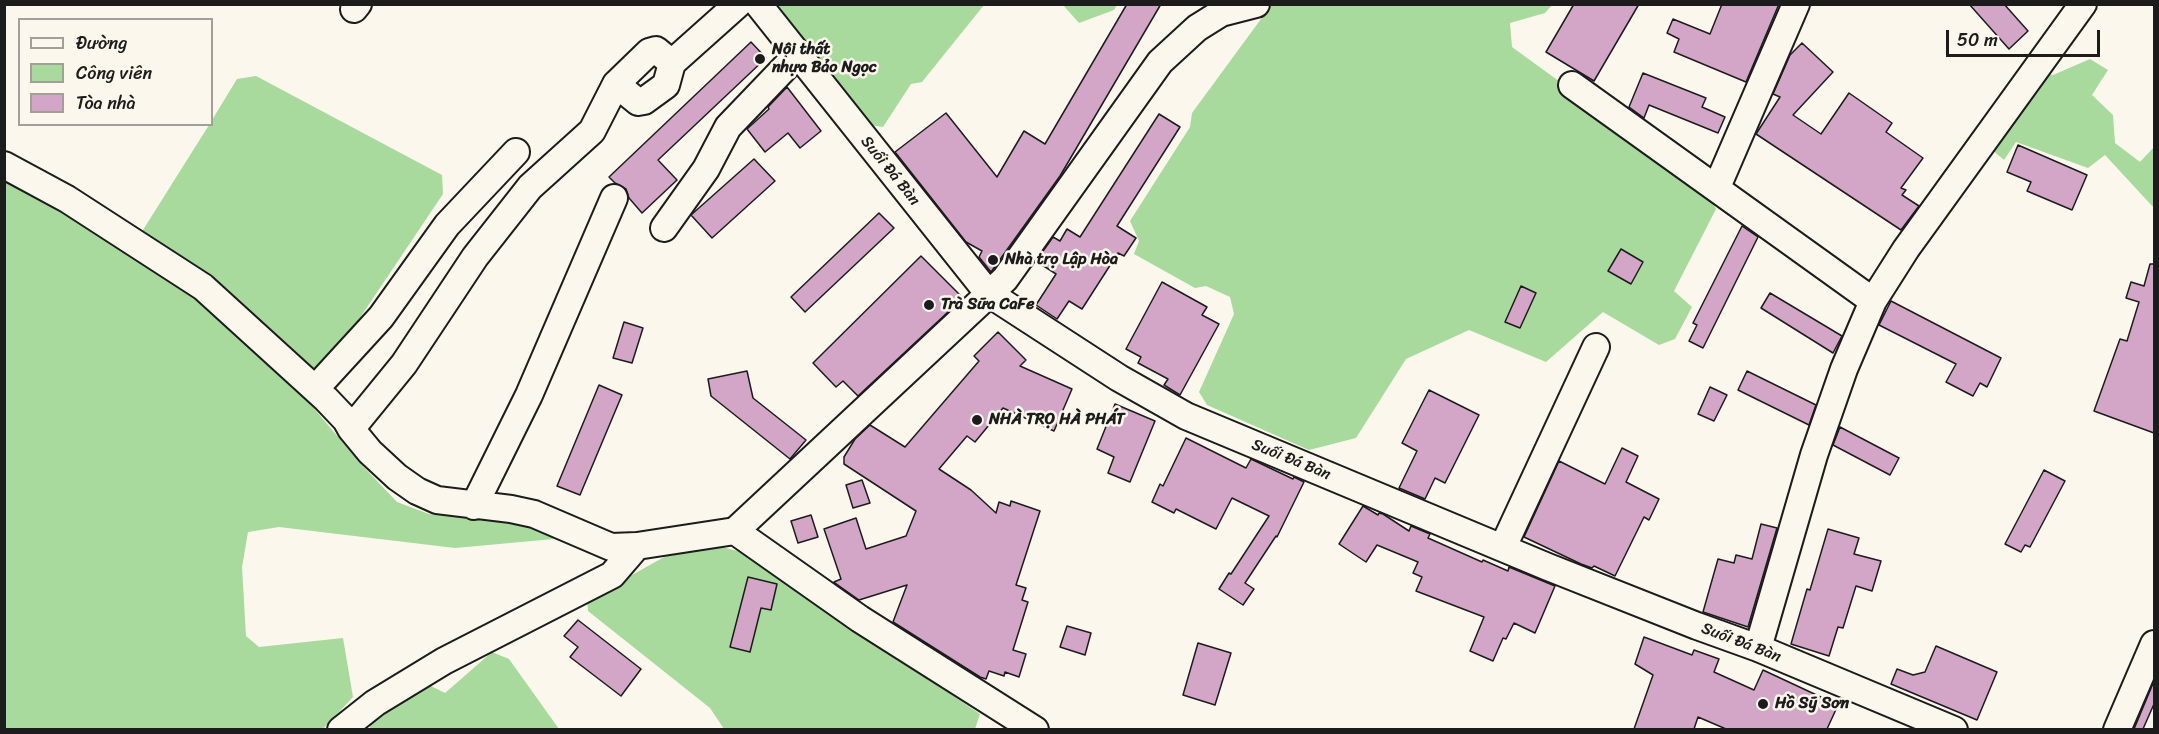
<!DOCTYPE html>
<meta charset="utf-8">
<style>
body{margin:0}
#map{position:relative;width:2159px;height:734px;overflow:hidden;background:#fbf7ec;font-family:Sriracha,sans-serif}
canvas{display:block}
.frame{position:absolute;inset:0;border:6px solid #1c1c1c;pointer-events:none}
.legend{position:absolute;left:18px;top:18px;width:195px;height:108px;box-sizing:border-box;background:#fbf7ec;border:2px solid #a29f99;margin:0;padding:8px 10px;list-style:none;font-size:18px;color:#1c1c1c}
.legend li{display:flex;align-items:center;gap:12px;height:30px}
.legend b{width:30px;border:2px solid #a29f99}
.scale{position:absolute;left:1946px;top:30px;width:154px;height:27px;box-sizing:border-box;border:3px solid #1c1c1c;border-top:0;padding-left:8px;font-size:18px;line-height:21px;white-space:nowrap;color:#1c1c1c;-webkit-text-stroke:4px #fbf7ec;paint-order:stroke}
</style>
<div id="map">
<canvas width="2159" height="734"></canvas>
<div class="frame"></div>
<ul class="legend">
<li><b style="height:8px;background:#fbf7ec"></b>Đường</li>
<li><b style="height:16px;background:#a7da9c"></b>Công viên</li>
<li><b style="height:16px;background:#d3a5c7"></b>Tòa nhà</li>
</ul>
<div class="scale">50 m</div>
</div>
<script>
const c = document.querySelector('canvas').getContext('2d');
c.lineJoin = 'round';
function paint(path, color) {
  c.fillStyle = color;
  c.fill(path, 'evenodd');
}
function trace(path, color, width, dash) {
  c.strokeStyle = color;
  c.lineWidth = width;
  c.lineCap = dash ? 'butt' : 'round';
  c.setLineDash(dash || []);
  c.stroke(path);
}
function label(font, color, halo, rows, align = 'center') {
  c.font = font + ' Sriracha,sans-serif';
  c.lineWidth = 5;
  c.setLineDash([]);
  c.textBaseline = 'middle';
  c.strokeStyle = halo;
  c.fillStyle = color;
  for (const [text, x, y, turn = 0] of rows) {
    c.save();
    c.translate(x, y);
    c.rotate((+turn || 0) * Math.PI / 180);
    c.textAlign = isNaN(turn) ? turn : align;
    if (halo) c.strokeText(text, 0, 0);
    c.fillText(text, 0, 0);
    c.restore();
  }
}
const green = new Path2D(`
 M1272 4 1552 5 1545 13 1510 23 1512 47 1702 185 1716 209 1674 291 1692 307 1675 339 1659 345 1603 312 1546 362 1469 330 1406 359 1356 438 1309 450 1207 405 1199 392 1234 314 1230 297 1206 286 1195 288 1134 254 1139 241 1130 221 1190 127 1192 113Z
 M778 5H984L922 82 911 84 883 127 862 124Z
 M1063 5H1117L1114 10 1079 23Z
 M2090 59 2108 70 2092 95 2113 115 2115 143 2140 162 2154 147V208L2105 155 2088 168 2016 142 2004 160 1989 147 2040 72 2053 75Z
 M256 76 442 175 443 194 349 334 301 393 360 463 397 502 429 514 536 523 554 539 455 548 279 527 248 532 242 567 246 636 259 647 343 638 353 697 323 729H5L4 176 131 249 209 125 212 124V120L237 79Z
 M715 545 741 552 980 714 975 729H724L710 708 588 611 587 600 666 556Z
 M492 652 509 659 559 729 371 730 369 724 427 684 445 693Z`);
const building = new Path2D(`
 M1127 4H1161L1060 176 991 272 979 257 982 251 966 242 895 152 946 113 997 177 1024 131 1045 144Z
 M1574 4H1639L1594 81 1546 52Z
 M1722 4H1779L1746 82 1674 52 1679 39 1667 33 1673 19 1710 34Z
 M1969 4H2004L2028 31 2009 49Z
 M751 42 766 58 658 160 677 180 642 213 629 198 626 189 615 183 609 177Z
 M1802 43 1833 72 1793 115 1821 134 1849 93 1892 123 1886 132 1923 158 1901 188 1906 190 1902 195 1919 206 1901 230 1756 134 1780 97 1773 94 1790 55Z
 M1643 73 1706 98 1702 107 1725 117 1718 133 1649 105 1644 118 1629 107Z
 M787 87 821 131 800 148 788 133 765 152 747 129 769 109 768 107Z
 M1159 114 1180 127 1117 226 1136 238 1124 256 1118 253 1082 309 1069 301 1057 319 1036 305 1056 274 1036 261 1053 237 1060 241 1067 229 1080 237Z
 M2018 145 2087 175 2072 210 2027 191 2031 182 2007 172Z
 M754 159 775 181 712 238 691 215Z
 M879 213 894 228 805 312 791 297Z
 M1742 226 1758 237 1703 348 1689 341 1697 325 1693 323Z
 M1621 249 1643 262 1631 284 1608 271Z
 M921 256 963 298 858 396 843 381 836 387 813 363Z
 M2150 264H2154V433L2094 411 2120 339 2127 341 2139 302 2126 298 2131 282 2144 286Z
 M1162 282 1207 307 1202 315 1219 324 1180 395 1164 385 1168 379 1138 363 1141 357 1126 349Z
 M1521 286 1536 293 1520 328 1505 322Z
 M1770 293 1842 336 1833 353 1761 308Z
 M1891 301 2001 358 1987 387 1980 383 1973 396 1946 382 1956 364 1879 325Z
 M624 322 643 328 632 363 613 358Z
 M998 332 1026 360 1020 366 1072 389 1054 431 1003 408 975 442 967 436 939 469 971 490 996 513 999 502 1010 506 1011 501 1040 511 1016 585 1026 588 1022 600 1028 602 1013 650 1026 654 1019 677 1005 672 1004 676 989 671 986 679 980 677 893 622 907 585 859 600 835 583 834 582 841 579 824 529 856 518 866 549 906 536 916 511 844 464V457L855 439 870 425 905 447 979 361 974 356Z
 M747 371 753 398 806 440 790 459 711 396 708 379Z
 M1747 371 1816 405 1809 425 1738 390Z
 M599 385 622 395 580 495 557 486Z
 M1710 387 1727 395 1714 421 1698 414Z
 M1429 390 1479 415 1445 483 1435 478 1425 499 1399 488 1417 451 1402 443Z
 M1115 404 1155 421 1130 482 1108 473 1114 457 1097 449Z
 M1840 427 1899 458 1890 475 1833 445Z
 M1186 438 1246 468 1251 459 1293 479 1294 477 1304 482 1277 537 1276 536 1245 583 1254 589 1243 605 1219 589 1229 573 1231 574 1269 516 1232 498 1216 529 1176 509 1174 513 1152 502 1160 484 1163 486Z
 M1622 448 1638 456 1626 482 1659 499 1649 520 1644 517 1615 576 1594 566 1592 568 1581 564 1524 537 1559 461 1605 484Z
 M2044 470 2065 481 2030 547 2025 545 2021 552 2005 544Z
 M862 480 870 503 853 508 846 485Z
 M1363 506 1378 515 1379 513 1383 514 1409 531 1411 526 1430 534 1428 538 1482 562 1483 560 1508 571 1509 567 1555 586 1535 633 1514 623 1506 639 1503 638 1493 661 1470 651 1484 617 1416 591 1422 577 1413 573 1418 562 1377 545 1366 562 1339 544Z
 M811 515 818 537 798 543 791 521Z
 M1761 524 1777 528 1748 627 1703 612 1718 559 1734 563 1736 555 1752 559Z
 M1828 529 1859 538 1854 554 1881 561 1872 591 1856 586 1843 628 1838 627 1829 656 1791 644 1807 589 1810 590Z
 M748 577 777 584 771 610 761 608 750 652 730 647Z
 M578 620 641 669 621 696 570 657 578 647 564 636Z
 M1067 626 1091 633 1085 655 1060 647Z
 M1644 637 1692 655 1694 650 1719 659 1714 672 1754 690 1763 670 1838 705 1827 729H1726L1698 717 1694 729H1634L1653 675 1635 664Z
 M1198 643 1231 653 1215 705 1183 695Z
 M1936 646 1997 672 1977 720 1891 684 1897 669 1913 675 1925 672Z
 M2154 681V704L2143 729H2134Z`);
const minor = new Path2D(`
 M758 4 988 293 1119 378 1186 416 1548 567 1697 626 1758 648 1954 730
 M354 9 358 4
 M616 84 638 102 644 101 666 85 672 63 738 4
 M1572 85 1873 301
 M4 165 67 199 203 287 326 399 346 420 351 429 370 452 397 477 417 491 437 500 511 509 534 514 611 547 637 546
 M1717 187 1796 4
 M664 228 706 169 728 127 797 55
 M315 389 381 317 447 225 516 152
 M351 429 404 364 475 257 530 187 592 131 616 84 649 52 656 50 672 63
 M474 506 529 395 614 198
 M735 531 860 619 1035 730
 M1503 547 1596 347
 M1758 648 1814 455 1844 369 1873 301 1906 249 2083 4
 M341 730 375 703 444 661 612 575 637 546 735 531 1005 279 1160 62 1197 28 1221 13 1256 4
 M2117 730 2154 644`);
const markers = [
 [760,59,6,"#1c1c1c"],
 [993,260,6,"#1c1c1c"],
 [929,305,6,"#1c1c1c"],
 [977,420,6,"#1c1c1c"],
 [1763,704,6,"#1c1c1c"]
];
const poiNames = [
 ["Nội thất",772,50],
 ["nhựa Bảo Ngọc",772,68],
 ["Nhà trọ Lập Hòa",1005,260],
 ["Trà Sữa CaFe",941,305],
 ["NHÀ TRỌ HÀ PHÁT",989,420],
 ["Hồ Sỹ Sơn",1775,704]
];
const streetNames = [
 ["Suối Đá Bàn",890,171,51],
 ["Suối Đá Bàn",1291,460,22],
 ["Suối Đá Bàn",1741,643,21]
];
paint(green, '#a7da9c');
paint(building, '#d3a5c7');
trace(building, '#1c1c1c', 1.5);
trace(minor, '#1c1c1c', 30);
trace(minor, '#fbf7ec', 26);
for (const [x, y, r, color] of markers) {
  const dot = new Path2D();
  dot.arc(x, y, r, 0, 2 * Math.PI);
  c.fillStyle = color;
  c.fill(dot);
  trace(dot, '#fbf7ec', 2);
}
label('bold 16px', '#1c1c1c', '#fbf7ec', poiNames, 'left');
label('16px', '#1c1c1c', '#fbf7ec', streetNames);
</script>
